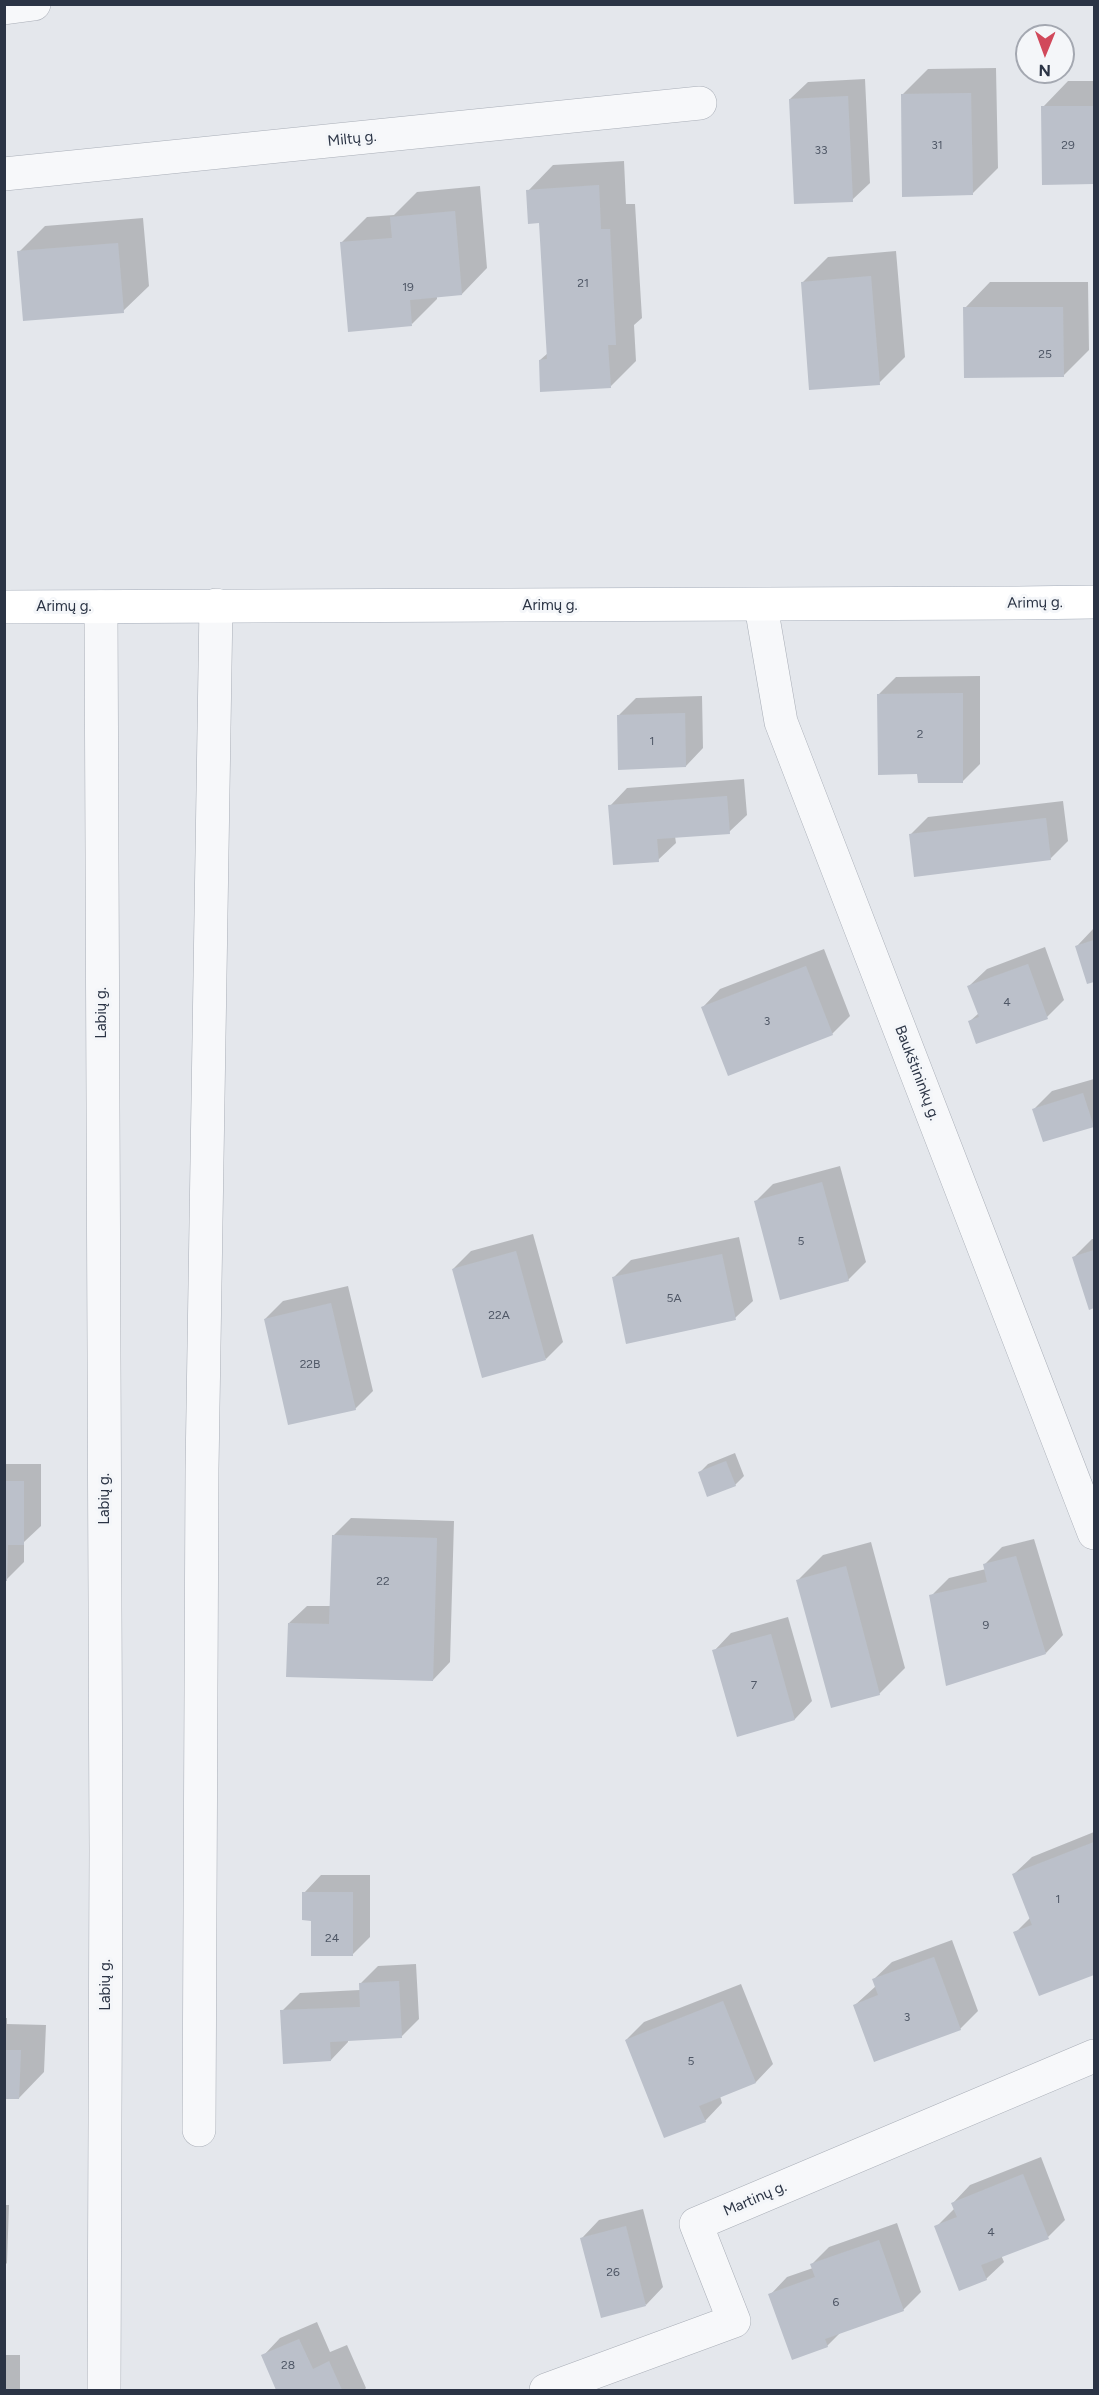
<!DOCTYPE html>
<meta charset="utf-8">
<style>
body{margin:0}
#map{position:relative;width:1099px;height:2395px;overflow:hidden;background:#e4e7ec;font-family:Figtree,sans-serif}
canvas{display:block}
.frame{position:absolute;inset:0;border:6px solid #2b3445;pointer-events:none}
.north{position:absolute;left:1015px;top:24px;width:60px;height:60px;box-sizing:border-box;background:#f4f6f9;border:2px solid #a4a8b1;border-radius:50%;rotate:181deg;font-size:16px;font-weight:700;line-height:24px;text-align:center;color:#2b3445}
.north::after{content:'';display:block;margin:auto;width:21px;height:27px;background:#d1495b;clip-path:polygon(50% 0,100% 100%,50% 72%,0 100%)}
</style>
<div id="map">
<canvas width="1099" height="2395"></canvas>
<div class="frame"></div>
<div class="north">N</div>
</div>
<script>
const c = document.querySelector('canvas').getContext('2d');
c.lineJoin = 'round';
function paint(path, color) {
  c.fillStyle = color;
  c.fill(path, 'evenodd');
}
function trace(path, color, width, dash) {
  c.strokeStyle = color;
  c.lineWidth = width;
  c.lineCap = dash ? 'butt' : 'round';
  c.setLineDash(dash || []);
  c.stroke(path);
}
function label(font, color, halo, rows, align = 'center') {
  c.font = font + ' Figtree,sans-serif';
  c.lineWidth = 6;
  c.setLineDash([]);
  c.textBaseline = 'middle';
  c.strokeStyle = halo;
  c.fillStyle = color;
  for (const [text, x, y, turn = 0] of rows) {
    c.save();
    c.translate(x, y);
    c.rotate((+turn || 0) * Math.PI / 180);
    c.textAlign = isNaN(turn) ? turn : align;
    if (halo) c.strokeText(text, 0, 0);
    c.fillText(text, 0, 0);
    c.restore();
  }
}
const shadow = new Path2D(`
 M996 68 998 168 972 194 902 95 928 69Z
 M865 79 870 183 852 200 790 99 808 82Z
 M1068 81H1094V183H1044L1043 107Z
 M624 161 626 204H635L642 318 634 325 636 361 610 387 540 360 548 353 540 222 528 191 553 165Z
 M480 186 487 268 462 294 437 296V299L412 324 341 243 367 217 394 215 417 192Z
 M143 218 149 286 123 311 19 252 45 226Z
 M896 251 905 357 879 383 803 282 828 257Z
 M990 282H1088L1089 350 1063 376 965 308Z
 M980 676V764L963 781 919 773 879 694 896 677Z
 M702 696 703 748 686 766 618 716 636 698Z
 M744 779 747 815 729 832 675 836 676 843 658 860 610 806 627 788Z
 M1063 801 1068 841 1050 859 910 835 928 817Z
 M1094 928V980L1088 982 1077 946Z
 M1045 947 1064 1000 1047 1017 970 1021 979 1013 969 986 987 969Z
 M824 949 850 1016 832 1034 703 1007 720 989Z
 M1094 1079 1093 1125 1034 1109 1052 1091Z
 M840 1166 866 1262 848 1280 755 1202 773 1184Z
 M533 1234 563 1342 546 1359 453 1269 471 1251Z
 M739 1237 753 1301 735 1318 613 1278 631 1260Z
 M1092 1239H1094V1307L1090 1308 1074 1257Z
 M348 1286 373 1391 355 1409 265 1319 283 1301Z
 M735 1453 744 1476 735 1485 699 1473 708 1464Z
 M4 1464H41V1526L24 1542V1562L7 1579H4Z
 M351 1518 454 1521 450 1662 433 1680 289 1623 307 1606H331L333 1536Z
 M1034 1539 1063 1635 1046 1653 931 1596 949 1578 986 1569 984 1565 1002 1547Z
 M871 1542 905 1668 879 1694 798 1580 823 1555Z
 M788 1617 812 1701 795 1719 738 1735 714 1651 731 1633Z
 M1094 1832V1973L1039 1994 1015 1933 1031 1917 1014 1874 1032 1857Z
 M321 1875H370V1937L353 1954 312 1919 304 1893Z
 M952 1940 978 2011 960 2029 855 2005 876 1986 874 1979 892 1962Z
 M416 1964 419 2019 401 2037 348 2039V2042L331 2060 282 2011 300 1993 360 1990V1984L378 1966Z
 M741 1984 773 2064 756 2082 720 2096 722 2103 705 2121 626 2040 644 2022Z
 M4 2018H7V2024L46 2025 44 2072 19 2098 4 2097Z
 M1041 2157 1065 2220 1048 2237 1001 2255 1004 2262 986 2279 936 2227 955 2208 953 2203 970 2185Z
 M4 2205H9L7 2263 4 2266Z
 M643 2209 663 2287 646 2305 582 2238 599 2220Z
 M897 2223 921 2292 903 2310 842 2331 827 2346 770 2295 787 2277 813 2268 811 2265 829 2247Z
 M317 2322 330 2352 347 2345 366 2388 364 2390H278L263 2356 280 2338Z
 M4 2355H20V2390H4Z`);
const building = new Path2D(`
 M971 93 973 195 902 197 901 94Z
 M848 96 853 202 794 204 789 99Z
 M1041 106H1094V184L1042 185Z
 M599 185 601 229H610L616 345H608L611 388 540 392 539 360 547 359 539 223 528 224 526 190Z
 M455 211 462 295 410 300 412 326 348 332 340 242 392 238 390 217Z
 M118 243 124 313 23 321 17 251Z
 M871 276 880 385 809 390 801 282Z
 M963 307H1063L1064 377 964 378Z
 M963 693V783H918L917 774 878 775 877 694Z
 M685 713 686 767 618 770 617 715Z
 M727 796 730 834 657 839 659 862 613 865 608 805Z
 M1046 818 1051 860 914 877 909 834Z
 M1094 940V982L1087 984 1075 946Z
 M1028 964 1048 1019 976 1044 968 1021 979 1017 967 986Z
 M806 966 833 1035 728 1076 701 1007Z
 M1083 1093 1094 1127 1043 1142 1032 1109Z
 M822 1182 849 1281 780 1300 754 1201Z
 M1094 1250V1308L1089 1310 1072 1257Z
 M516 1251 546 1360 482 1378 452 1269Z
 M722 1254 736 1320 626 1344 612 1277Z
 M331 1303 356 1410 288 1425 264 1319Z
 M726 1461 736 1486 707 1497 698 1472Z
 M4 1481H24V1545H8L7 1581H4Z
 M332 1535 437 1538 433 1681 286 1677 288 1623 329 1624Z
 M1016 1556 1046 1654 946 1686 929 1595 987 1582 983 1564Z
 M846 1566 880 1695 831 1708 796 1580Z
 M771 1634 795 1720 737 1737 712 1650Z
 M1094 1842V1975L1039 1996 1013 1932 1032 1925 1012 1874Z
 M302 1892H353V1956H311V1921L302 1920Z
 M934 1957 961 2030 874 2062 853 2005 878 1995 872 1979Z
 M399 1981 402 2038 330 2042 331 2061 283 2064 280 2010 360 2007 359 1983Z
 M723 2001 756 2083 699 2106 706 2122 664 2138 625 2040Z
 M4 2050H21L19 2099H4Z
 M1023 2174 1049 2239 981 2265 987 2280 959 2291 934 2226 957 2217 951 2203Z
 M626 2226 646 2306 601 2318 580 2238Z
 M879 2240 904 2311 825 2339 828 2347 792 2360 768 2294 815 2277 810 2264Z
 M299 2339 313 2369 329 2361 342 2390H276L261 2355Z`);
const minor = new Path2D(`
 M4 8 34 4
 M4 174 700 103
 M761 606 781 722 1094 1533
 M101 607 106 1850 104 2390
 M199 2130 202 1469 216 605
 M546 2390 734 2321 696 2224 1094 2056`);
const major = new Path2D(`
 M4 607C368 605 731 607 1094 602`);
const numberNames = [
 ["31",937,145],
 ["29",1068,145],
 ["33",821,150],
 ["21",583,283],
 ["19",408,287],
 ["25",1045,354],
 ["2",920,734],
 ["1",652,741],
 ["4",1007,1002],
 ["3",767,1021],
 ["5",801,1241],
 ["5A",674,1298],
 ["22A",499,1315],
 ["22B",310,1364],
 ["22",383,1581],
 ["9",986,1625],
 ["7",754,1685],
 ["1",1058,1899],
 ["24",332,1938],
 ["3",907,2017],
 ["5",691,2061],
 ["4",991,2232],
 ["26",613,2272],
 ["6",836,2302],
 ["28",288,2365]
];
const streetNames = [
 ["Miltų g.",352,139,-6],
 ["Arimų g.",1035,603,-1],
 ["Arimų g.",550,606],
 ["Arimų g.",64,607],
 ["Labių g.",102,1013,-90],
 ["Baukštininkų g.",917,1073,69],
 ["Labių g.",105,1499,-90],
 ["Labių g.",106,1985,-90],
 ["Martinų g.",755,2199,-23]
];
paint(shadow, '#0003');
paint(building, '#bbc0ca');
trace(minor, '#a9aeb7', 34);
trace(major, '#a3abb8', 34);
trace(minor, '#f7f8fa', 33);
trace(major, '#fff', 33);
label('12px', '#4f5766', null, numberNames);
label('15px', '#2b3445', '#f4f6f9', streetNames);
</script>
